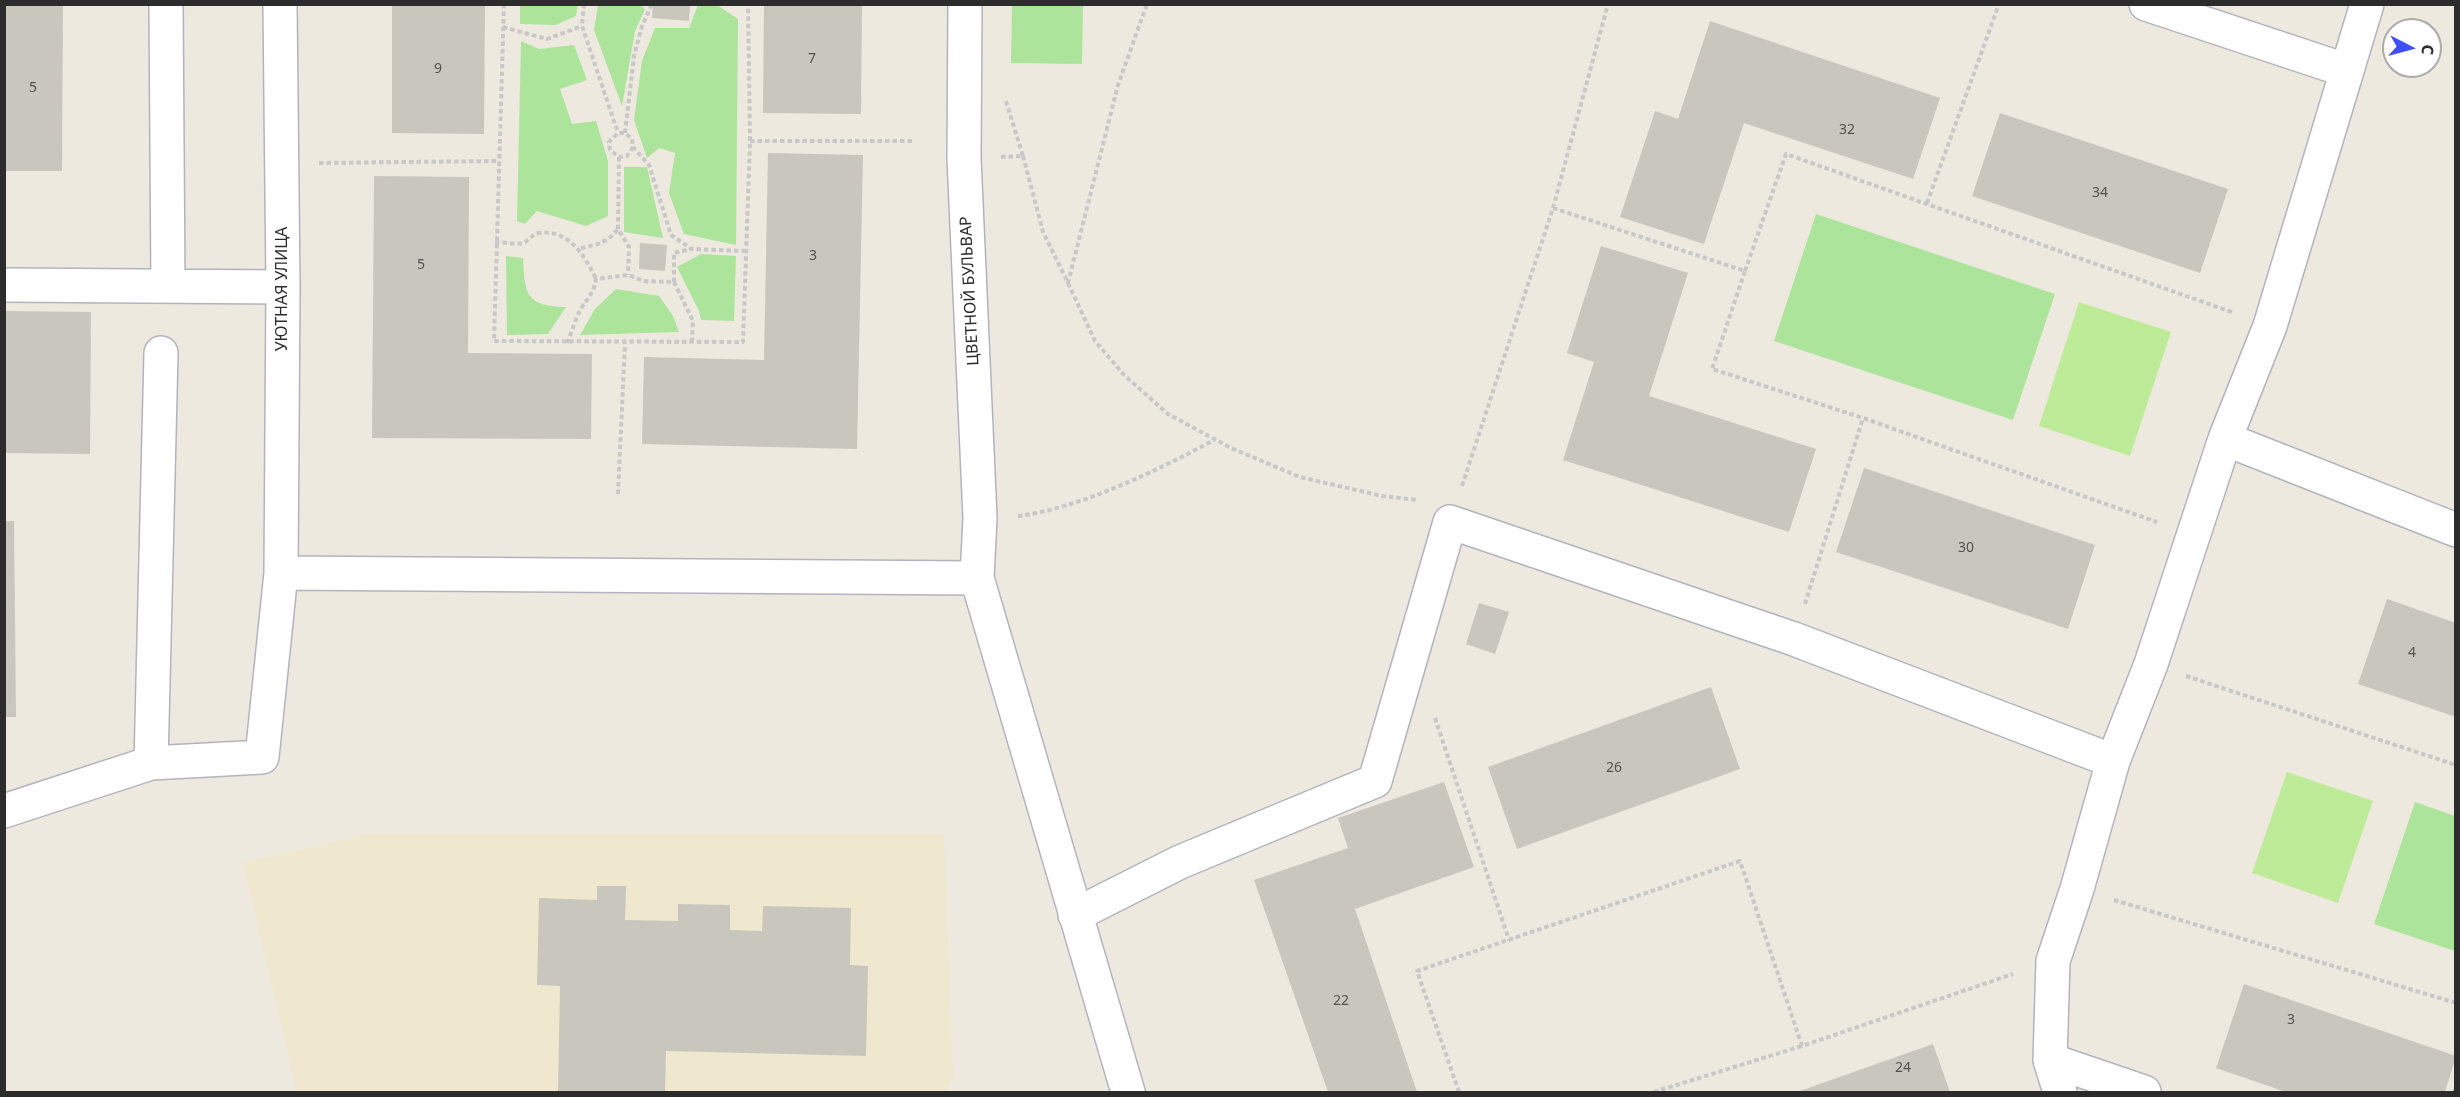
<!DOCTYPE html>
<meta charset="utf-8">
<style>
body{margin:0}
#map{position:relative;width:2460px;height:1097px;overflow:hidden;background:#eee9df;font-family:"Noto Sans",sans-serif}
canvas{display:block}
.frame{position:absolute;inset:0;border:6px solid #2c2c2c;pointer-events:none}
.north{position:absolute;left:2382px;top:18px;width:60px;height:60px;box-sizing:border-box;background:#fff;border:2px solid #ababab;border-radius:50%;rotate:96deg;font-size:16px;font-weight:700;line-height:24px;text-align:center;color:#2c2c2c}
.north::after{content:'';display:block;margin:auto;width:21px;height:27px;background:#414ff9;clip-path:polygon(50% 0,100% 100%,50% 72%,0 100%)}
</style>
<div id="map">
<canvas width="2460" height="1097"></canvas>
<div class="frame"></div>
<div class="north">С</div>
</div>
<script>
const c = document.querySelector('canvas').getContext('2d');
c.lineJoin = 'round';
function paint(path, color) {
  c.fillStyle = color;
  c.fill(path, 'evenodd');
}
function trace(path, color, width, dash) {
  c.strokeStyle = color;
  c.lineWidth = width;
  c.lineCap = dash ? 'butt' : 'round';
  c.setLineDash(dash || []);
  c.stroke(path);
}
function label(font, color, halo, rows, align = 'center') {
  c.font = font + ' "Noto Sans",sans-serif';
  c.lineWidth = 4.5;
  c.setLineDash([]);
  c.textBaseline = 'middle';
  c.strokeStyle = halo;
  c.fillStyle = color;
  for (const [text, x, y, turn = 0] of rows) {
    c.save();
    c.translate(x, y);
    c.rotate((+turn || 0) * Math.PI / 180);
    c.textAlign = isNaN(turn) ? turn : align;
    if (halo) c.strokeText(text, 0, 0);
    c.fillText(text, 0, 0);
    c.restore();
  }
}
const education = new Path2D(`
 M368 834H944L953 1076 945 1092H297L243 863Z`);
const green = new Path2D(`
 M520 5V4L578 5 576 16 556 25 520 24Z
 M598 5H640L645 9 635 31 622 106 594 30Z
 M698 5H717L738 19 736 245 684 234 669 193 675 153 659 148 647 158 634 120 642 61 655 28H689Z
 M1012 5H1083L1082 64 1011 63Z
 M521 41 539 49 574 45 587 80 560 89 572 124 596 121 608 161V216L586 226 537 211 525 224 517 221Z
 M624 167H647L663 238 624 232Z
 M1816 214 2055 294 2013 420 1774 341Z
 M701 254 736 256 734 321 701 320 699 311 677 267Z
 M506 256 523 258C525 294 525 306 566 307L548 334 507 335Z
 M616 289 659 296 673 316 679 332 580 335 595 309Z
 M2415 802 2455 816V951L2374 924Z`);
const pitch = new Path2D(`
 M2079 302 2171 332 2130 456 2039 426Z
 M2287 772 2373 801 2338 903 2252 873Z`);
const building = new Path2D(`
 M4 4H63L62 171H4Z
 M392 4H485L484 134 392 133Z
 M653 4H690L689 21 652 18Z
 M764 4H862L861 114 763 113Z
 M1710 21 1940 98 1913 179 1744 123 1704 244 1620 217 1655 111 1678 119Z
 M2000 113 2228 189 2200 273 1972 196Z
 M768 153 863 155 857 449 642 444 644 357 764 360Z
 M374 176 469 177 468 353 592 354 591 439 372 438Z
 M640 243 667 245 665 271 639 269Z
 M1601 246 1688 273 1649 396 1816 449 1789 532 1563 460 1594 362 1567 353Z
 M4 311 91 312 90 454 4 453Z
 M1864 468 2095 545 2068 629 1836 552Z
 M4 521H14L16 717H4Z
 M2387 599 2456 623V717L2358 684Z
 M1479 603 1509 612 1495 654 1466 644Z
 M1711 687 1740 769 1517 849 1488 767Z
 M1444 782 1474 867 1355 909 1417 1092H1328L1254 880 1348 848 1338 818Z
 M597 886H626L625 920 678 921V904L730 905V930L762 931 763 906 851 908 850 965 868 966 866 1056 666 1051 665 1092H558L560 986 537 985 539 898 597 900Z
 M2244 984 2456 1056 2445 1092H2286L2216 1068Z
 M1933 1044 1950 1092H1797Z`);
const path = new Path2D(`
 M504 4 494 341 743 342 750 141 748 4
 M584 4 582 26 618 133
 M503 27 547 39 582 26
 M625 133 634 56 642 26 652 4
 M750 141H914
 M633 147 627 156 619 157 610 150 609 142 618 133H625L632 139 633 147 649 165 671 235 692 249 745 251
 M1023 156 1043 232 1068 283 1118 85 1147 4
 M619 157 618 229 629 247 628 275
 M1001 157 1023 156 1005 98
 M319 163 498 161
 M1927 203 1999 4
 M1553 208 1745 271 1712 369 1863 418 2157 522
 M495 242C503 242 516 245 523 243 529 241 532 234 539 233 569 229 585 256 596 279
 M581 248C597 245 608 242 618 229
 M1745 271 1786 154 2234 313
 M674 282 693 321 692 340
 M1068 283 1095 341 1124 375 1168 414 1231 448 1300 477 1382 496 1418 500
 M567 343C572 332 575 319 581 309 587 298 594 294 596 279L628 275 644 281 674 282V253L691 249
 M1462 486 1553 208 1608 4
 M618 494 625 343
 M1018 516C1081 508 1158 470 1214 440
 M1805 604 1863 418
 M2186 676 2456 765
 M1435 718 1509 940
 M2114 900 2456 1003
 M1459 1092 1417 971 1740 861 1802 1046 2013 974
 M1654 1092 1802 1046
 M2454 1092 2456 1088`);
const minor = new Path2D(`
 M166 4 168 286
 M965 4 964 158 980 518 977 578 1128 1092
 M2146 4 2345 70
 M4 285 283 287
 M2225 439 2456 530
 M281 573 977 578
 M151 763 161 353
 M4 811 151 763 262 757 281 573 283 287 280 4
 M1075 915 1180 862 1375 781 1450 522 1794 639 2113 761
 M2050 1060 2144 1092
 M2060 1092 2050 1060 2053 961 2077 889 2113 761 2151 664 2225 439 2270 326 2367 4`);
const numberNames = [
 ["7",812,59],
 ["9",438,69],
 ["5",33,88],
 ["32",1847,130],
 ["34",2100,193],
 ["3",813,256],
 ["5",421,265],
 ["30",1966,548],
 ["4",2412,653],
 ["26",1614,768],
 ["22",1341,1001],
 ["3",2291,1020],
 ["24",1903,1068]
];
const streetNames = [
 ["УЮТНАЯ УЛИЦА",282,289,-90],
 ["ЦВЕТНОЙ БУЛЬВАР",970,291,-93]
];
paint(education, '#efe8cf');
paint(green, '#ace49c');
paint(pitch, '#beeb98');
paint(building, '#c9c6be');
trace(minor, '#b2b3c0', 36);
trace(path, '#c8c8c8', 4, [4.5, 3]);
trace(minor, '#fff', 33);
label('14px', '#535250', null, numberNames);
label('16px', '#2c2c2c', '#fff', streetNames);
</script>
